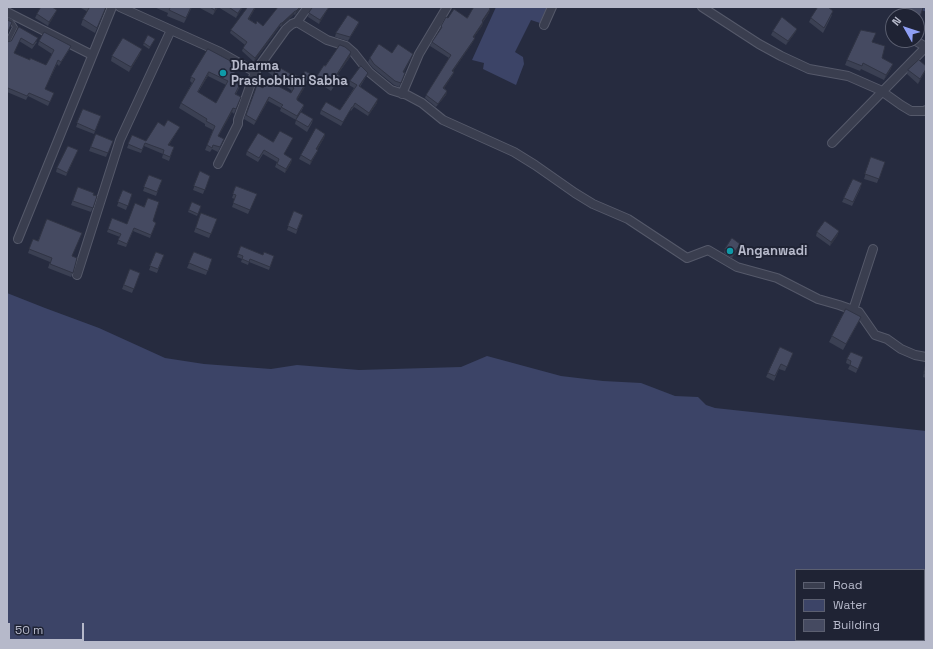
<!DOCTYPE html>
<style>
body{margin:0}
#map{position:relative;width:933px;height:649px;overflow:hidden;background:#262b3f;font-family:"Space Grotesk",sans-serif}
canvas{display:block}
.frame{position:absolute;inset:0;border:8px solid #b6b9ca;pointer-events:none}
.legend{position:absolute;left:795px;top:569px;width:130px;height:72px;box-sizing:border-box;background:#1f2334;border:1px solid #5b5f70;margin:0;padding:5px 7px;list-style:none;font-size:12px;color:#b6b9ca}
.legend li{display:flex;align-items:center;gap:8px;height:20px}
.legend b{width:20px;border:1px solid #5b5f70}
.north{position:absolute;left:885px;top:8px;width:40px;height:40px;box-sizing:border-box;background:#1f2334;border:1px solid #5b5f70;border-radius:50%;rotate:309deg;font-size:11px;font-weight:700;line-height:16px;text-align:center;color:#b6b9ca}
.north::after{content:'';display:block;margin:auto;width:14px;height:18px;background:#8f9ff5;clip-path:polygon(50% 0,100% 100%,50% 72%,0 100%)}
.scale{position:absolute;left:8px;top:623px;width:76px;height:18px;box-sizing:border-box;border:2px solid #b6b9ca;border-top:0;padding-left:5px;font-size:12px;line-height:14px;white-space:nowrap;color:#b6b9ca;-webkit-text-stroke:3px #1f2334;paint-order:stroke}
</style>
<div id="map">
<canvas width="933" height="649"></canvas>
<div class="frame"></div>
<ul class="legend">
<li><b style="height:5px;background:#3a3e4f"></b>Road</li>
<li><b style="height:11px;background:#3c4467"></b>Water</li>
<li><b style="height:11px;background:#454a61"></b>Building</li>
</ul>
<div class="north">N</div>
<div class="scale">50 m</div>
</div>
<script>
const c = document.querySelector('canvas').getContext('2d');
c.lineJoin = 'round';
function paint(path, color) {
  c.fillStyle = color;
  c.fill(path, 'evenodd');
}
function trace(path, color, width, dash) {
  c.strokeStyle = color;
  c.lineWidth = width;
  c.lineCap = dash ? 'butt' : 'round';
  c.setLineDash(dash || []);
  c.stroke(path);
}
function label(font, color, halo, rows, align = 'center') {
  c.font = font + ' "Space Grotesk",sans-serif';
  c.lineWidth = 4;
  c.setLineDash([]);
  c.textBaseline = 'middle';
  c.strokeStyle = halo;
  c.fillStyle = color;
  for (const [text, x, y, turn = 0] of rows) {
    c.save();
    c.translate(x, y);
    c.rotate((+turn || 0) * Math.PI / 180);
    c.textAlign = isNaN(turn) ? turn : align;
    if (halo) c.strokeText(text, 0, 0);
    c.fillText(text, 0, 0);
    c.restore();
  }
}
const water = new Path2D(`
 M496 7H547L540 23 531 20 515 52 523 57 524 64 516 85 483 69 484 63 472 60Z
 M7 293 45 308 99 328 165 358 204 364 271 369 297 365 359 370 461 367 487 356 561 376 603 381 641 383 675 396 698 397 706 405 715 408 926 431V642H7ZM796 570H924V640H796Z`);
const stream = new Path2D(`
 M918 7 926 10`);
const service = new Path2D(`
 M7 19 11 21 15 27 7 43`);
const minor = new Path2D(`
 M120 7 220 52 255 72 286 29 292 24 297 22 308 7
 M702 7 759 44 781 56 809 69 848 76 880 90 901 105 911 111H924L926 110
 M7 12 92 55
 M297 22 327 40 346 46 354 53 369 72 391 90 407 95 422 103 443 120 514 152 535 165 575 193 593 204 628 219 687 258 708 250 737 267 777 278 818 299 839 305 859 312 875 335 887 339 901 349 915 355 926 357
 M544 25 552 7
 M914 40 926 47
 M402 94 419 54 447 7
 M832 143 926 47
 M218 164 238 124V120L255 72
 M18 239 112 7
 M77 275 120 140 171 30
 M853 310 873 249`);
const wall = new Path2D(`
 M82 7H106L95 33 81 25 83 19 88 12 81 8Z
 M154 7H192L184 23 167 16 168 13Z
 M198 7H243L236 18 218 7 213 15Z
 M248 7H256L249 19 256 24 263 26 301 7 295 15 294 14 281 27 280 26 254 62 242 51 243 48 245 45 230 33 231 30Z
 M313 7H329L319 24 308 17 309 13Z
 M490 8 489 13 483 22 482 26 474 37 473 42 453 71 454 72 452 76 444 88 447 91 446 95 436 107 425 98 426 95 449 58 430 46 432 42 440 30 441 26 448 18H467Z
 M37 14H55L48 26 35 18Z
 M832 15 823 33 809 22 811 18Z
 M359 22 358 25 348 41 335 37 336 33Z
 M19 27 37 42 32 49 19 41 14 53 30 60 46 65 52 54 38 45 39 41 69 50 59 66 57 64 45 89 52 97 48 106 28 96 26 100 7 92 11 41Z
 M797 29 795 33 786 45 771 35 773 31Z
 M155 39 149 49 143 45 144 43Z
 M872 42 882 58 891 69 884 80 861 69 860 71 845 65 847 60Z
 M208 49 238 65 232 79 239 88 236 94 241 97 234 114 232 112 218 137 222 143 218 152 212 149 210 152 205 150 213 130 205 126V124L179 108 181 103 192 83 190 81 191 77ZM208 76 226 85 216 103 198 92Z
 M351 52 350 57 338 74V80L331 91 316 81 317 76 325 66Z
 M392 53 411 58 404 72 405 73 399 87 394 85 373 68 368 62 370 58Z
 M140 54 129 72 111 61 112 56Z
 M265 65 301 78 311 74 310 78 297 100 304 105 303 108 296 120 280 111 281 108 268 101 254 125 244 119 257 85 263 88 291 93 292 91 264 69Z
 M926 66V70L918 84 907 74 908 70Z
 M366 77 360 87 377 103 368 116 354 107 351 111 350 110 341 126 320 114 321 110H340L354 88 349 85 350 81Z
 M83 109 101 116 94 134 76 127Z
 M313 119 312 123 307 132 295 124 296 120Z
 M164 126 180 127 178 130 169 145 174 147 169 161 162 158 163 154 144 146 141 153 127 148 132 135 146 141Z
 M96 134 113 141 106 157 89 151Z
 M325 134 324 138 317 150H318L316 154 310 165 299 159 301 155Z
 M273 142H291L284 154 292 159 291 163 285 173 275 167 277 162 263 154 258 162 246 155 247 151Z
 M78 150 66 176 56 172 57 168Z
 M871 157 885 162 877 183 864 179Z
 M200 171 210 176 203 194 193 190Z
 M149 175 162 180 156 196 143 191Z
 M236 186 257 194 248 214 232 207 235 199 232 198Z
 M78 187 97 196 91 212 71 205Z
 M861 187 852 206 842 202 844 198Z
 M123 190 132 194 126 210 117 206Z
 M192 202 201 206 197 216 188 212Z
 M294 211 303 215 296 234 287 230Z
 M201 213 217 219 209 238 194 232Z
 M112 218 127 224 153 221 156 223 150 238 133 231 126 247 117 244 120 237 107 232Z
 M839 231 837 236 830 246 816 236 817 232Z
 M33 239 72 256 73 273 71 277 48 268 50 262 28 253Z
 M740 244 739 248 732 258 724 253 725 249Z
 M241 246 263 255 274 256 269 270 249 262 248 265 241 262 242 259 237 257Z
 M156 252 164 255 157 273 149 270Z
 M194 252 212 259 206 275 187 268Z
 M130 269 140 273 132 293 122 289Z
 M861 317 858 323 843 350 829 342 832 336Z
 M793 353 785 371 779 369 774 381 766 377 768 373Z
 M863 357 856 373 848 369 850 365 846 363 847 359Z
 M926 361V378L923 377Z`);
const shadedWall = new Path2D(`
 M216 7H218L213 15 215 10Z
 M242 7H243L236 18 238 13Z
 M255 7H256L247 22 248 19Z
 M300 7H301L295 15 296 11Z
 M329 7 328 9 319 24 320 20Z
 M490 9 489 13 480 25 482 21Z
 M57 10 55 14 48 26 49 22Z
 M295 11 294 14 281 27 282 23Z
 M359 22 358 25 348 41 350 37Z
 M483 22 482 26 472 40 473 37Z
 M281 23 280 26 254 62 255 58Z
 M797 29 795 33 786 45 788 41Z
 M475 38 473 42 451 74 452 71Z
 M71 46 69 50 59 66 61 62Z
 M142 49 140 54 129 72 131 67Z
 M351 52 350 57 335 78 337 74Z
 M413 54 402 76 403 72Z
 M893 64 891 69 884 80 886 75Z
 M926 69V70L918 84 920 79Z
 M209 72 208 76 196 96 198 92Z
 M454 72 452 76 442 92 443 88Z
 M368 73 366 77 357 90 359 86Z
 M311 74 310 78 296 102 297 98Z
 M447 91 446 95 436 107 438 104Z
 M269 97 268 101 254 125 256 121Z
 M378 99 377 103 368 116 369 113Z
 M233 108 232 112 216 141 218 136Z
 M180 127 178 130 167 148 168 145Z
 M325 134 324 138 315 153 316 149Z
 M318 150 316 154 310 165 311 161Z
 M292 159 291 163 285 173 286 169Z
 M839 231 837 236 830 246 831 242Z
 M740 244 739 248 732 258 734 253Z`);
const building = new Path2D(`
 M41 7H52L57 10 49 22 37 14Z
 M90 7H106L97 28 83 19Z
 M168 7H191L186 18 169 10 170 8Z
 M210 7H216L215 10Z
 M229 7H242L238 13Z
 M248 7H255L248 19 256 24 257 21 263 26 278 7H300L296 11H295L282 23H281L255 58 243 48 247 42 231 30Z
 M313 7H329L320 20 309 13Z
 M474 7H490L489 8 490 9 482 21 483 22 473 37 475 38 452 71 454 72 443 88 447 91 438 104 426 95 451 55 432 42 442 27 441 26 446 17 448 18 454 9 467 18Z
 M818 7H828L833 11 824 28 811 18Z
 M908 7H921L923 8 917 25V16H902Z
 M348 15 359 22 350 37 336 33Z
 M782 17 797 29 788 41 773 31Z
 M7 20 12 22 7 34Z
 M19 27 38 38 33 45 21 38 14 53 30 60V58L46 65 50 58 54 50 39 41 44 32 71 46 61 62 58 60 45 89 54 93 50 102 29 93 27 96 8 88 7 92V42L11 41Z
 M861 30 876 33 872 42 885 46 882 58 893 64 886 75 863 63 862 66 847 60Z
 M148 35 155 39 150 47 144 43Z
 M123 38 142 49 131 67 112 56Z
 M379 44 392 53 398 44 413 54 403 72 405 73 401 83 395 81 374 64 370 58Z
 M340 45 345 47 351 52 337 74 340 76 333 87 317 76 324 65 325 66Z
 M208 49 238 65 231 79 240 84 235 94 241 97 236 109 233 108 218 136 224 139 220 147 213 145 212 148 207 145 215 126 206 121 207 119 181 103 195 79 191 77ZM209 72 228 81 216 103 198 92Z
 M919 60 926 66V69L920 79 908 70Z
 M268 61 291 74 292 73 301 78 305 71 311 74 297 98V100L304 105 297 116 281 107 283 105 269 97 256 121 246 115 257 85 263 88 267 80 291 93 294 88 265 65Z
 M361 66 368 73 359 86 378 99 369 113 355 103 353 107H352L343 122 321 110 326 102 340 110 357 85 350 81Z
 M83 109 101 116 95 131 77 123Z
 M301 112 313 119 308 127 296 120Z
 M168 120 180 127 168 145 174 147 170 157 163 154 164 150 145 143 142 150 128 144 132 135 146 141 158 122 164 126Z
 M316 128 325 134 316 149 318 150 311 161 301 155Z
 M280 131 293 138 284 154 292 159 286 169 277 164 279 159 264 150 259 158 247 151 258 133 273 142Z
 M96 134 113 141 108 153 91 147Z
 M68 146 78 150 67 173 57 168Z
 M871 157 885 162 879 179 865 174Z
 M200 171 210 176 205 190 194 186Z
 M149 175 162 180 157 192 144 187Z
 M853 179 862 183 853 202 844 198Z
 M236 186 257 194 250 210 233 203 236 195 233 194Z
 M78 187 94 193 93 195 97 196 93 208 73 201Z
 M123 190 132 194 128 206 118 202Z
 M148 198 159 202 153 221 156 223 151 235 134 228 127 244 118 240 121 234 108 229 112 218 127 224 135 203 144 207Z
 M192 202 201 206 198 214 189 210Z
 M294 211 303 215 297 230 288 226Z
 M201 213 217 219 211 234 196 228Z
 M47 219 82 233 72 256 77 258 73 273 50 264 52 258 29 249 33 239 38 241Z
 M825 221 839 231 831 242 817 232Z
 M732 238 740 244 734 253 725 249Z
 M241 246 263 255 264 252 274 256 270 267 250 259 249 262 242 259 243 256 238 254Z
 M156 252 164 255 158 269 150 266Z
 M194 252 212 259 208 271 189 263Z
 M130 269 140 273 134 289 124 285Z
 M846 309 861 317 846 344 832 336Z
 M780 347 793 353 787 367 781 364 775 376 768 373Z
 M851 352 863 357 858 369 850 365 851 361 847 359Z
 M926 363V373H924Z`);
const markers = [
 [223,73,4,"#0f9aa8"],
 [730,251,4,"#0f9aa8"]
];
const poiNames = [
 ["Dharma",231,66],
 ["Prashobhini Sabha",231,81],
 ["Anganwadi",738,251]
];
paint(water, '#3c4467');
trace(stream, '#3c4467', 3);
trace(service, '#55596a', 5.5);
trace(minor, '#55596a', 10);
trace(service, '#3a3e4f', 4);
trace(minor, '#3a3e4f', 8);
paint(wall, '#3b4053');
paint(shadedWall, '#303444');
paint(building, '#454a61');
trace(building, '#303444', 1);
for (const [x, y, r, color] of markers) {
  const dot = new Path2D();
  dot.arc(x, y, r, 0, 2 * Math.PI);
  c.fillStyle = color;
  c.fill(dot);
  trace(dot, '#1f2334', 1.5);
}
label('bold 13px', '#b6b9ca', '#1f2334', poiNames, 'left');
</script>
